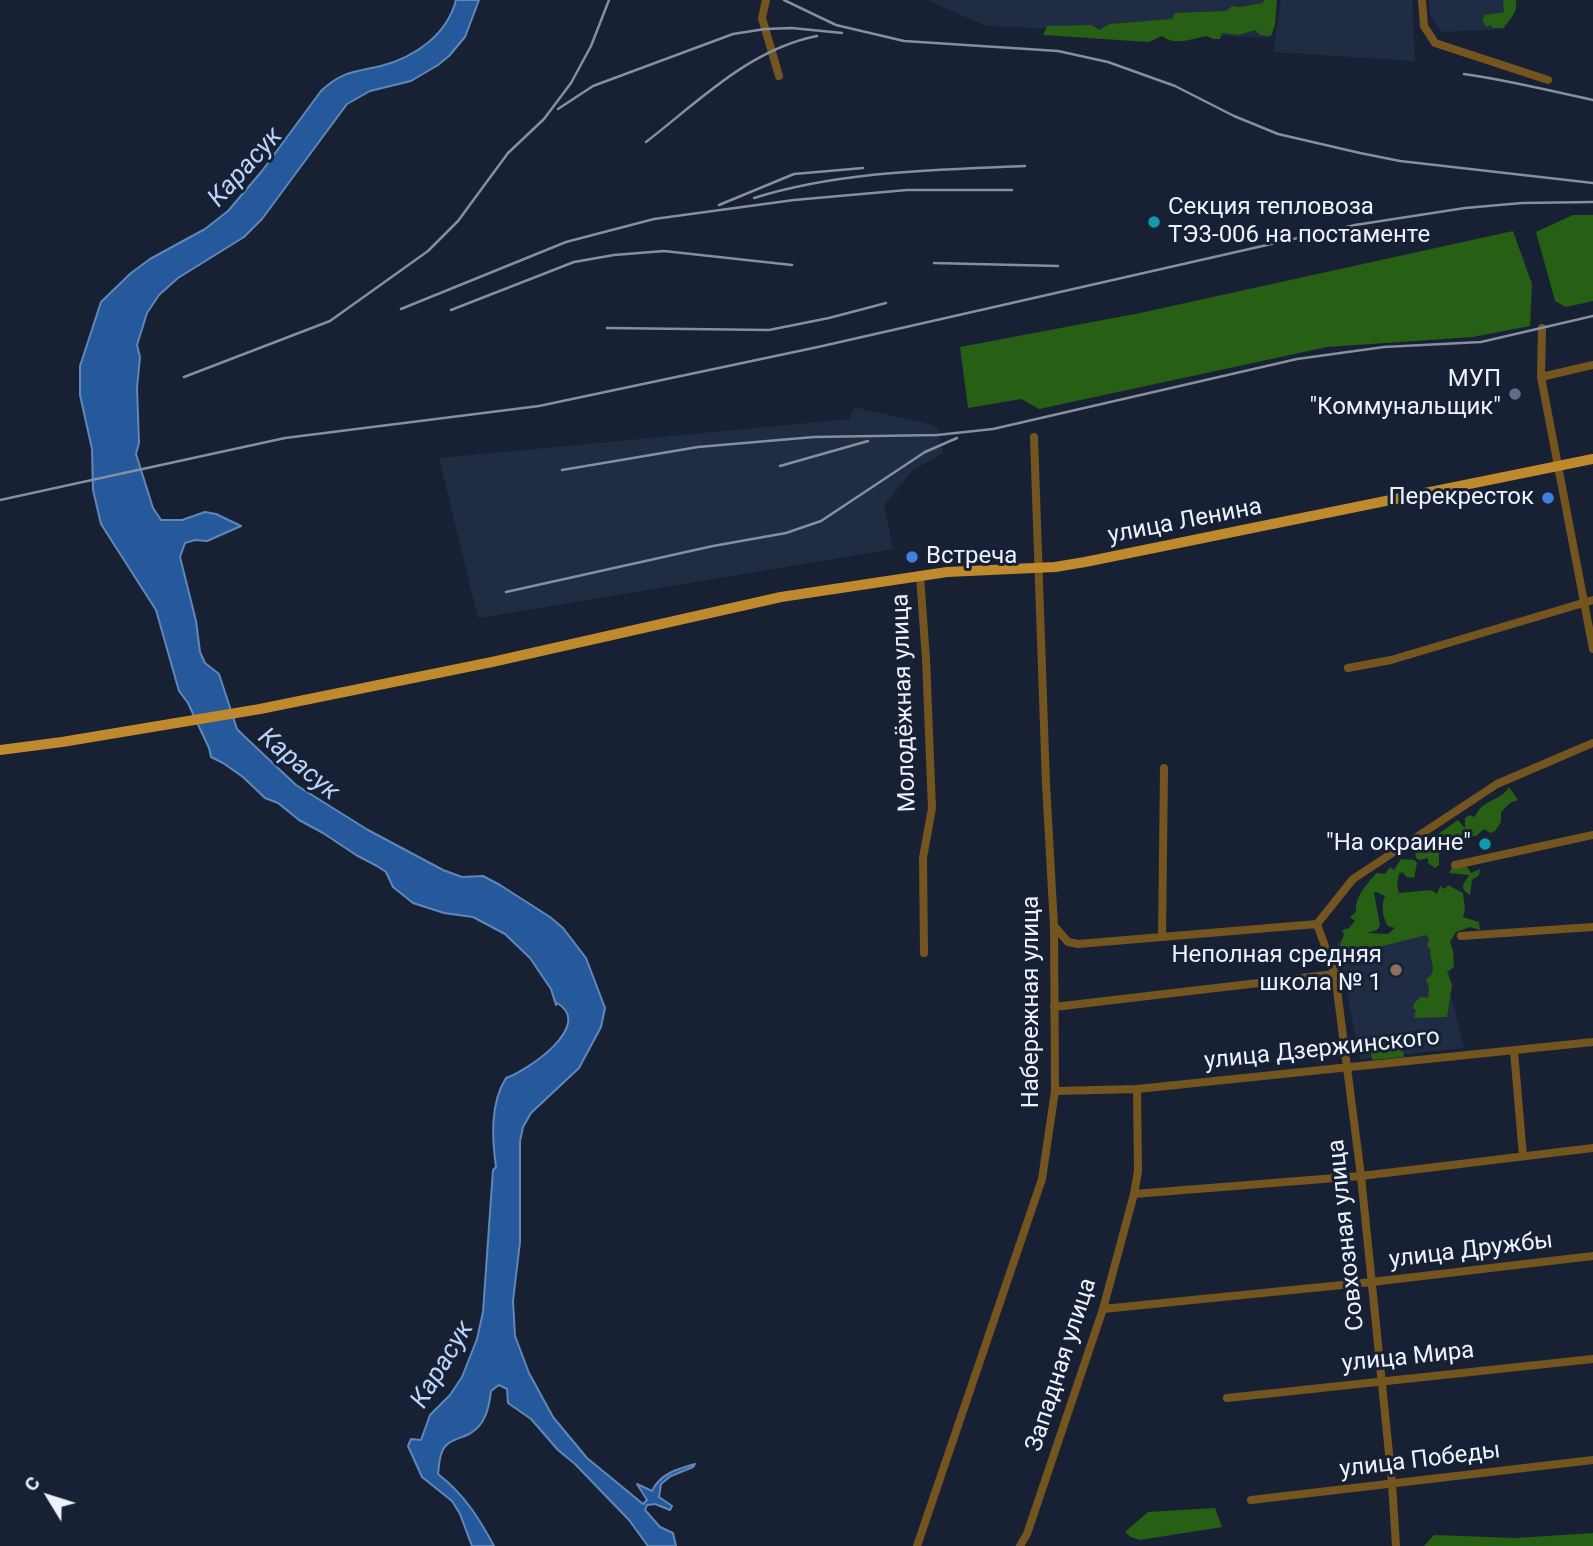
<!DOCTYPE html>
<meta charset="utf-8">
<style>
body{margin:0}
#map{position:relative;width:1593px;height:1546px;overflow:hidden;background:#182133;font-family:Roboto,sans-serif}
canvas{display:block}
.north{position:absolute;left:14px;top:1462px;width:70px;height:70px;-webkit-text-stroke:5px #182133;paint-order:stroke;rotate:308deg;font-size:19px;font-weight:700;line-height:28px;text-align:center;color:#ebf2ff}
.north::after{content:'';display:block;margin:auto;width:24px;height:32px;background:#ebf2ff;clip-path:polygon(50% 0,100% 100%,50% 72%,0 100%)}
</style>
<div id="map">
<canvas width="1593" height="1546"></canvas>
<div class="north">С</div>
</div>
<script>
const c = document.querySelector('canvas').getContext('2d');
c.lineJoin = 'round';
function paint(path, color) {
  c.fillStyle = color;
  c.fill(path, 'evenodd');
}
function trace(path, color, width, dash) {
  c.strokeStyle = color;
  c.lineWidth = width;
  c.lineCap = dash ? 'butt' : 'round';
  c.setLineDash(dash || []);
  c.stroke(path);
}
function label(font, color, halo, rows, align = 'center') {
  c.font = font + ' Roboto,sans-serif';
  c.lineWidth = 6;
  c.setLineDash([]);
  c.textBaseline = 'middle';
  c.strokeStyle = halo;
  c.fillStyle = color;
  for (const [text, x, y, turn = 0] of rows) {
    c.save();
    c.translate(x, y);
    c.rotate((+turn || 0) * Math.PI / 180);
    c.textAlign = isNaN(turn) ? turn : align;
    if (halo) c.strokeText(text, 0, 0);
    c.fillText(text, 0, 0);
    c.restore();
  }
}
const built = new Path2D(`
 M927 0H1275L1269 38 986 26Z
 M1281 0H1412L1415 61 1273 52Z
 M1429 0H1507L1508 23 1504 29 1442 32 1430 15Z
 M854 407 937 426 943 453 913 470 884 505 893 549 478 618 439 458 850 419Z
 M1447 923 1451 995 1464 1048 1360 1059 1337 942Z`);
const forest = new Path2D(`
 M1264 0H1277L1275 25 1271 36 1260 35 1255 30 1239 35 1222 33 1220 39H1213L1207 36C1191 39 1175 46 1162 36L1149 42 1043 35 1047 26 1092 25 1099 30 1110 24 1172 19 1175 13 1226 11 1232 6 1240 7 1263 3Z
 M1503 0H1516C1518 13 1510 19 1503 28H1493L1491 25 1486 27 1482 19 1485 15 1504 12Z
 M1573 215H1593V301L1566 307 1555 301 1536 232Z
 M1513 231 1532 284 1530 326 1473 337 1327 347 1039 409 1021 399 968 408 960 347 1140 313Z
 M1509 787 1518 800 1510 803 1501 812V822L1495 831 1490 833 1484 829 1476 836 1461 838 1464 841 1463 844 1455 847 1449 844 1439 849V865L1435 868 1428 863V858L1420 860 1416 858 1415 851 1419 847H1428L1434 837 1458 820 1465 828V818L1470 815 1475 817C1481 800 1501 801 1509 787Z
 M1401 859 1414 860 1417 863 1414 878 1407 877 1402 872 1399 874 1397 884 1399 893 1431 890 1437 894 1440 886 1445 889 1448 885 1463 893 1465 910 1463 917 1479 922 1480 930 1470 927 1456 932 1450 942 1453 951 1454 967 1447 972 1452 985 1447 1017 1414 1018 1416 1010 1413 1009 1414 1003 1421 997 1428 998 1429 988 1426 979C1437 973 1432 964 1430 953L1431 950 1427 946 1429 939 1426 935 1355 953 1343 950 1340 944 1344 935 1342 930 1349 928 1355 921 1350 917 1356 912C1355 895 1367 885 1376 873L1385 874 1390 867 1394 870ZM1376 892 1385 896C1381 905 1382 917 1388 926L1395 928 1388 934 1367 933 1377 930 1380 925 1374 893Z
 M1453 866 1467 867 1471 873 1480 869 1479 875 1472 880 1470 895C1457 887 1466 882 1469 875L1449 873Z
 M1398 1045 1402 1047 1404 1057 1372 1060 1371 1051 1376 1049 1378 1052Z
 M1215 1508 1222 1527 1140 1540 1131 1537 1125 1532 1148 1512Z
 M1593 1533V1546H1424L1434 1535 1516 1538Z`);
const water = new Path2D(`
 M456 0H479L465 37 449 56 438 65 411 81 370 91 347 104 262 219 244 237 178 278 159 295 147 313 137 345 140 357 137 388 139 443 136 454 153 508 161 520H182L205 512 216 514 241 526 207 541 195 540 185 543 180 557 196 621 200 652 205 663 219 674 237 729 244 736 296 785 368 830 443 870 462 877 483 876 500 885 550 917 563 928 586 958 605 1008 601 1027 579 1068 531 1113 523 1127 520 1141V1242L513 1301 515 1336 529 1373 553 1417 587 1458 643 1504 647 1500 637 1484 652 1491C660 1474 677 1469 695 1464L693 1467 671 1476 661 1484 659 1497 672 1506 670 1510 655 1504 647 1505 645 1510 660 1527 673 1533 676 1546H648L629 1520 575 1464 558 1450 531 1419 508 1403 507 1389 499 1385 491 1391C489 1407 486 1425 469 1434 460 1439 446 1440 442 1452 439 1458 439 1467 438 1474 464 1494 479 1518 494 1546H472L460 1514 452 1501 422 1477 408 1446 411 1439 421 1440 430 1415 450 1395 462 1377 477 1339 483 1312 493 1170 496 1167C492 1138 490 1103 506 1078 527 1071 595 1025 557 1003L556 1005 551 989 530 958 505 934 473 917 444 913 413 903 393 887 386 872 377 866 356 855 323 833 299 820 278 803 265 798 243 777 223 763 211 757 209 748 188 703 179 691 156 610 101 524 93 490 92 449 80 395V366L101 302 131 273 150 259 205 229 228 211 262 171 321 91C342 71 355 72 381 66 415 57 447 35 456 0Z`);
const minor = new Path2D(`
 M766 0 762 18 779 76
 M1422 0 1424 26 1435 43 1548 80
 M1542 328 1541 377 1593 649
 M1541 377 1593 365
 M920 576 926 659 932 808 923 858 924 953
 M1348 668 1391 660 1593 600
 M1455 865 1593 835
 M1054 926 1068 942 1078 944 1317 924
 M1461 936 1593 927
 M1162 937 1164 768
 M1054 1007 1335 974
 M1514 1051 1523 1156
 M1055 1091 1137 1089 1593 1042
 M1134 1194 1361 1176 1593 1148
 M1103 1309 1372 1282 1593 1256
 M1227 1398 1593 1359
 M1251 1500 1593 1460
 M917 1546 1042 1179 1055 1091 1054 926 1046 784 1034 437
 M1020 1546 1027 1534 1103 1309 1134 1194 1138 1171 1137 1089
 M1396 1546 1392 1483 1361 1176 1335 974 1317 924 1353 879 1497 784 1593 743`);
const major = new Path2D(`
 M0 750 62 742 260 709 492 662 781 597 947 572 1055 567 1085 562 1593 459`);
const rail = new Path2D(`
 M784 0 836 25 904 41 1058 51 1108 62 1175 86 1234 116 1278 134 1360 153 1400 161 1593 183
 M1464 74C1508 80 1550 91 1593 100
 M558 109 593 86 733 34 765 29 792 28 842 33
 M646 142C699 101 750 49 817 36
 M754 198C841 171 935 170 1025 166
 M719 205 794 174 863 168
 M934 263 1058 266
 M401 309 566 242 654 219 794 200 907 190H1012
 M451 310 574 262 614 255 664 251 792 265
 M607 328 769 330 829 318 886 303
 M184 377 330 321 428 251 458 221 508 153 544 119 571 83 591 46 609 0
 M780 466 868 441
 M562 470 698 447 814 437 937 435 993 429 1297 359 1384 347 1481 342 1593 316
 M0 500 285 438 539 406 818 347 1355 225 1465 208 1522 203 1593 202
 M506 592 713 546 786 533 821 521 925 452 957 438`);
const markers = [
 [1154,222,7,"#0f9aa8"],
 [1515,394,7,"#5c6f8a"],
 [1548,498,7,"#3f7fe0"],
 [912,557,7,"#3f7fe0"],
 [1485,844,7,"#0f9aa8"],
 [1396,970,7,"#8d6e63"]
];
const poiNames = [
 ["Секция тепловоза",1168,208,"left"],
 ["ТЭ3-006 на постаменте",1168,236,"left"],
 ["МУП",1501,380],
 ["\"Коммунальщик\"",1501,408],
 ["Перекресток",1534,498],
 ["Встреча",926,557,"left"],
 ["\"На окраине\"",1471,844],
 ["Неполная средняя",1382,956],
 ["школа № 1",1382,984]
];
const streetNames = [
 ["улица Ленина",1185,522,-11],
 ["Молодёжная улица",905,703,-92],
 ["Набережная улица",1032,1002,-90],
 ["улица Дзержинского",1322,1050,-6],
 ["Совхозная улица",1347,1235,-96],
 ["улица Дружбы",1471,1251,-7],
 ["улица Мира",1408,1358,-6],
 ["Западная улица",1062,1365,-72],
 ["улица Победы",1420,1461,-7]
];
const waterNames = [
 ["Карасук",246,168,-48],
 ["Карасук",298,765,40],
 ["Карасук",443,1365,-59]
];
paint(built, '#1f2c43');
paint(forest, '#275f15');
paint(water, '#25599b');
trace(water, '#6087b9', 2);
trace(minor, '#74551f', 8);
trace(major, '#be8a2d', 10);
trace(rail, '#878f9e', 2.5);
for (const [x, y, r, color] of markers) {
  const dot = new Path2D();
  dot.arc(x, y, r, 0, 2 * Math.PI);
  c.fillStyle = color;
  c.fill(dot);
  trace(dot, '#182133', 2.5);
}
label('24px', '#ebf2ff', '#182133', poiNames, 'right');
label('24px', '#ebf2ff', '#182133', streetNames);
label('italic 26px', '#bad5fb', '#182133', waterNames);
</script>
